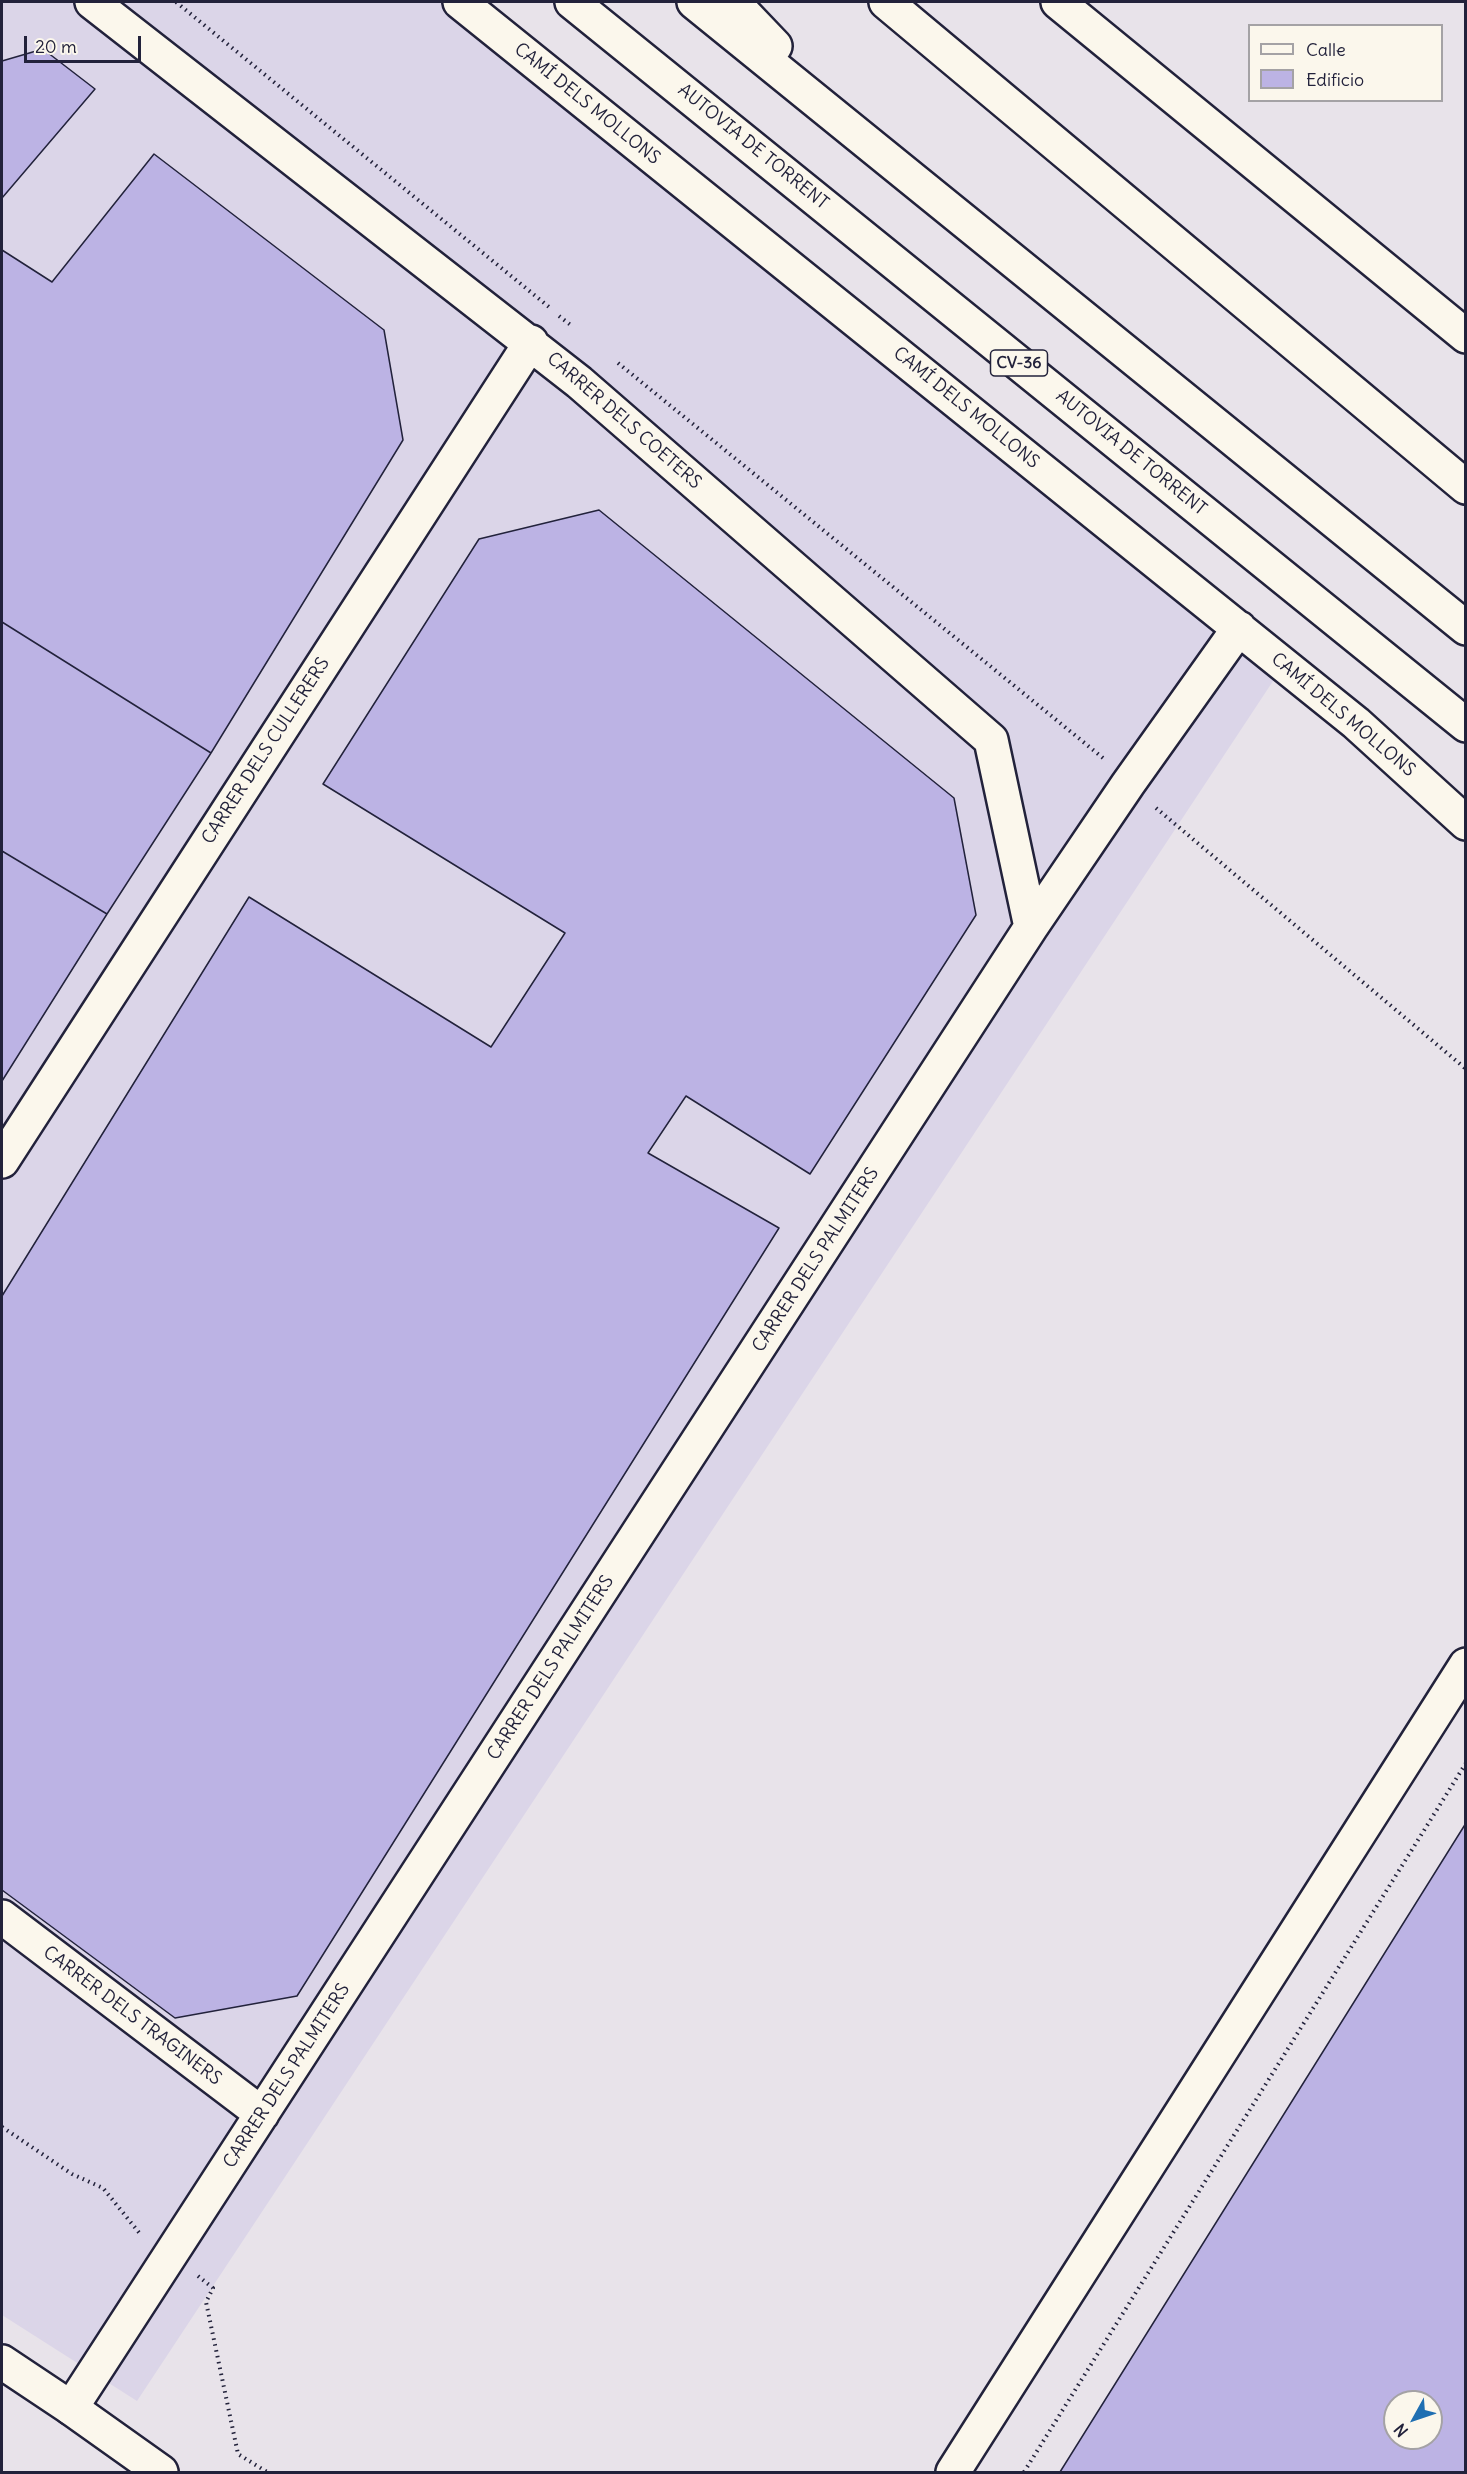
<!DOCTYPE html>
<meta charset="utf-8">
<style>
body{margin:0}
#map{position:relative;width:1467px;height:2474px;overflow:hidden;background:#e8e3ea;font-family:Delius,sans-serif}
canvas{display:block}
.frame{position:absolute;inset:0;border:3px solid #22223b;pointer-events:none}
.legend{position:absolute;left:1248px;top:24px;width:195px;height:78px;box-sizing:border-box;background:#fbf7ec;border:2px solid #a4a2a5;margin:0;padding:8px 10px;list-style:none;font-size:18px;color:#22223b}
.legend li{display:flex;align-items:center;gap:12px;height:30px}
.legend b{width:30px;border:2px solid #a4a2a5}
.north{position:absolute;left:1383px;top:2390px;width:60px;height:60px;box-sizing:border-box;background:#fbf7ec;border:2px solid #a4a2a5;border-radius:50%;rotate:230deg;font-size:16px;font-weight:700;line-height:24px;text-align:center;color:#22223b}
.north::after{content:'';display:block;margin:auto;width:21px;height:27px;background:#1f6fb2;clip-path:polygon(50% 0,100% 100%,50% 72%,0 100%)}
.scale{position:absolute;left:24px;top:36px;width:117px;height:27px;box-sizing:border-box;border:3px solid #22223b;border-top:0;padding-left:8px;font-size:18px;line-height:21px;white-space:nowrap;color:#22223b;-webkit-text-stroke:4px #fbf7ec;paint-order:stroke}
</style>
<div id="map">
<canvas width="1467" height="2474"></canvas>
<div class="frame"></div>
<ul class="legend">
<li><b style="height:8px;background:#fbf7ec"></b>Calle</li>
<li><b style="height:16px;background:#bcb3e4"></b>Edificio</li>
</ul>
<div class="north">N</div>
<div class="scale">20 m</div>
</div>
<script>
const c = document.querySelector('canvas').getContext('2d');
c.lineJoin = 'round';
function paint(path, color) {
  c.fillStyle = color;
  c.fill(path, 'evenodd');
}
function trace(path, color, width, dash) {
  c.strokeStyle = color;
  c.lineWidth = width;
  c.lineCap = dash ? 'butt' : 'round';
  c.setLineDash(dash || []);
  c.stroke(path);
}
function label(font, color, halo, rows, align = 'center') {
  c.font = font + ' Delius,sans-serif';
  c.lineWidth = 4.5;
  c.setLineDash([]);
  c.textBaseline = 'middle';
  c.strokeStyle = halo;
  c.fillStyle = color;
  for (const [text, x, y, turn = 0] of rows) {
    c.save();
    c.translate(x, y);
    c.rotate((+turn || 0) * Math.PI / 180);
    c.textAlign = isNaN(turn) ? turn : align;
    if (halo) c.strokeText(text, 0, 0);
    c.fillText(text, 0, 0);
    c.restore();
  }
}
const built = new Path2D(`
 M2 2H451L1279 672 137 2401 2 2315Z`);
const building = new Path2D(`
 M43 49 95 89 2 198V61Z
 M154 154 384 330 403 440 211 753 2 622V250L52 282Z
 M599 510 954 798 976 915 810 1174 686 1096 648 1153 779 1228 297 1996 175 2018 2 1890V1296L249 897 491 1047 565 933 323 784 479 539Z
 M2 622 211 753 107 914 2 851Z
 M2 851 107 914 2 1081Z
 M1466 1823V2472H1060ZM1395 2402H1431V2438H1395Z`);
const path = new Path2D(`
 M176 2 549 307
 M559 316 572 326
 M618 363 1103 758
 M1156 808 1466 1069
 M2 2127 72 2174 103 2188 141 2235
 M198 2276 213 2288 206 2302 238 2454 267 2472
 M1024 2472 1466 1763`);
const minor = new Path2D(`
 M92 2 579 382 991 740 1031 927
 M460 2 1356 723 1466 823
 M1058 2 1466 336
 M2 1161 531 342
 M2 1917 262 2114
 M71 2408 1031 927 1128 784 1239 628
 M953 2472 1466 1665`);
const tertiary = new Path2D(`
 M2 2362 71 2408 161 2472`);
const motorway = new Path2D(`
 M572 2 1466 725
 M694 2 1466 628
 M733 2 775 46
 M886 2 1466 487`);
const shields = [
 [1019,363,57]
];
const shieldNames = [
 ["CV-36",1019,363]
];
const streetNames = [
 ["CAMÍ DELS MOLLONS",587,104,39],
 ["AUTOVIA DE TORRENT",753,147,39],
 ["CAMÍ DELS MOLLONS",966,408,39],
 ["CARRER DELS COETERS",624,421,41],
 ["AUTOVIA DE TORRENT",1131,453,39],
 ["CAMÍ DELS MOLLONS",1343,715,40],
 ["CARRER DELS CULLERERS",266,751,-57],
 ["CARRER DELS PALMITERS",816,1260,-57],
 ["CARRER DELS PALMITERS",551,1668,-57],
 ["CARRER DELS TRAGINERS",132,2016,37],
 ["CARRER DELS PALMITERS",287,2076,-57]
];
paint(built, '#dbd5e8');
paint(building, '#bcb3e4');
trace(building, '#22223b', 1.5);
trace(minor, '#22223b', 38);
trace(tertiary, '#22223b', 38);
trace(motorway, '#22223b', 38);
trace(path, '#22223b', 4, [1.5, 4.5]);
trace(minor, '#fbf7ec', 33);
trace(tertiary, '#fbf7ec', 33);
trace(motorway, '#fbf7ec', 33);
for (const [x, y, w] of shields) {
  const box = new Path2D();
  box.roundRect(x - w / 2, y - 13, w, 26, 4.5);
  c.fillStyle = '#fbf7ec';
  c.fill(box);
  trace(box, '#22223b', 1.5);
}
label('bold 16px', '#22223b', null, shieldNames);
label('18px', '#22223b', '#fbf7ec', streetNames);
</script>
